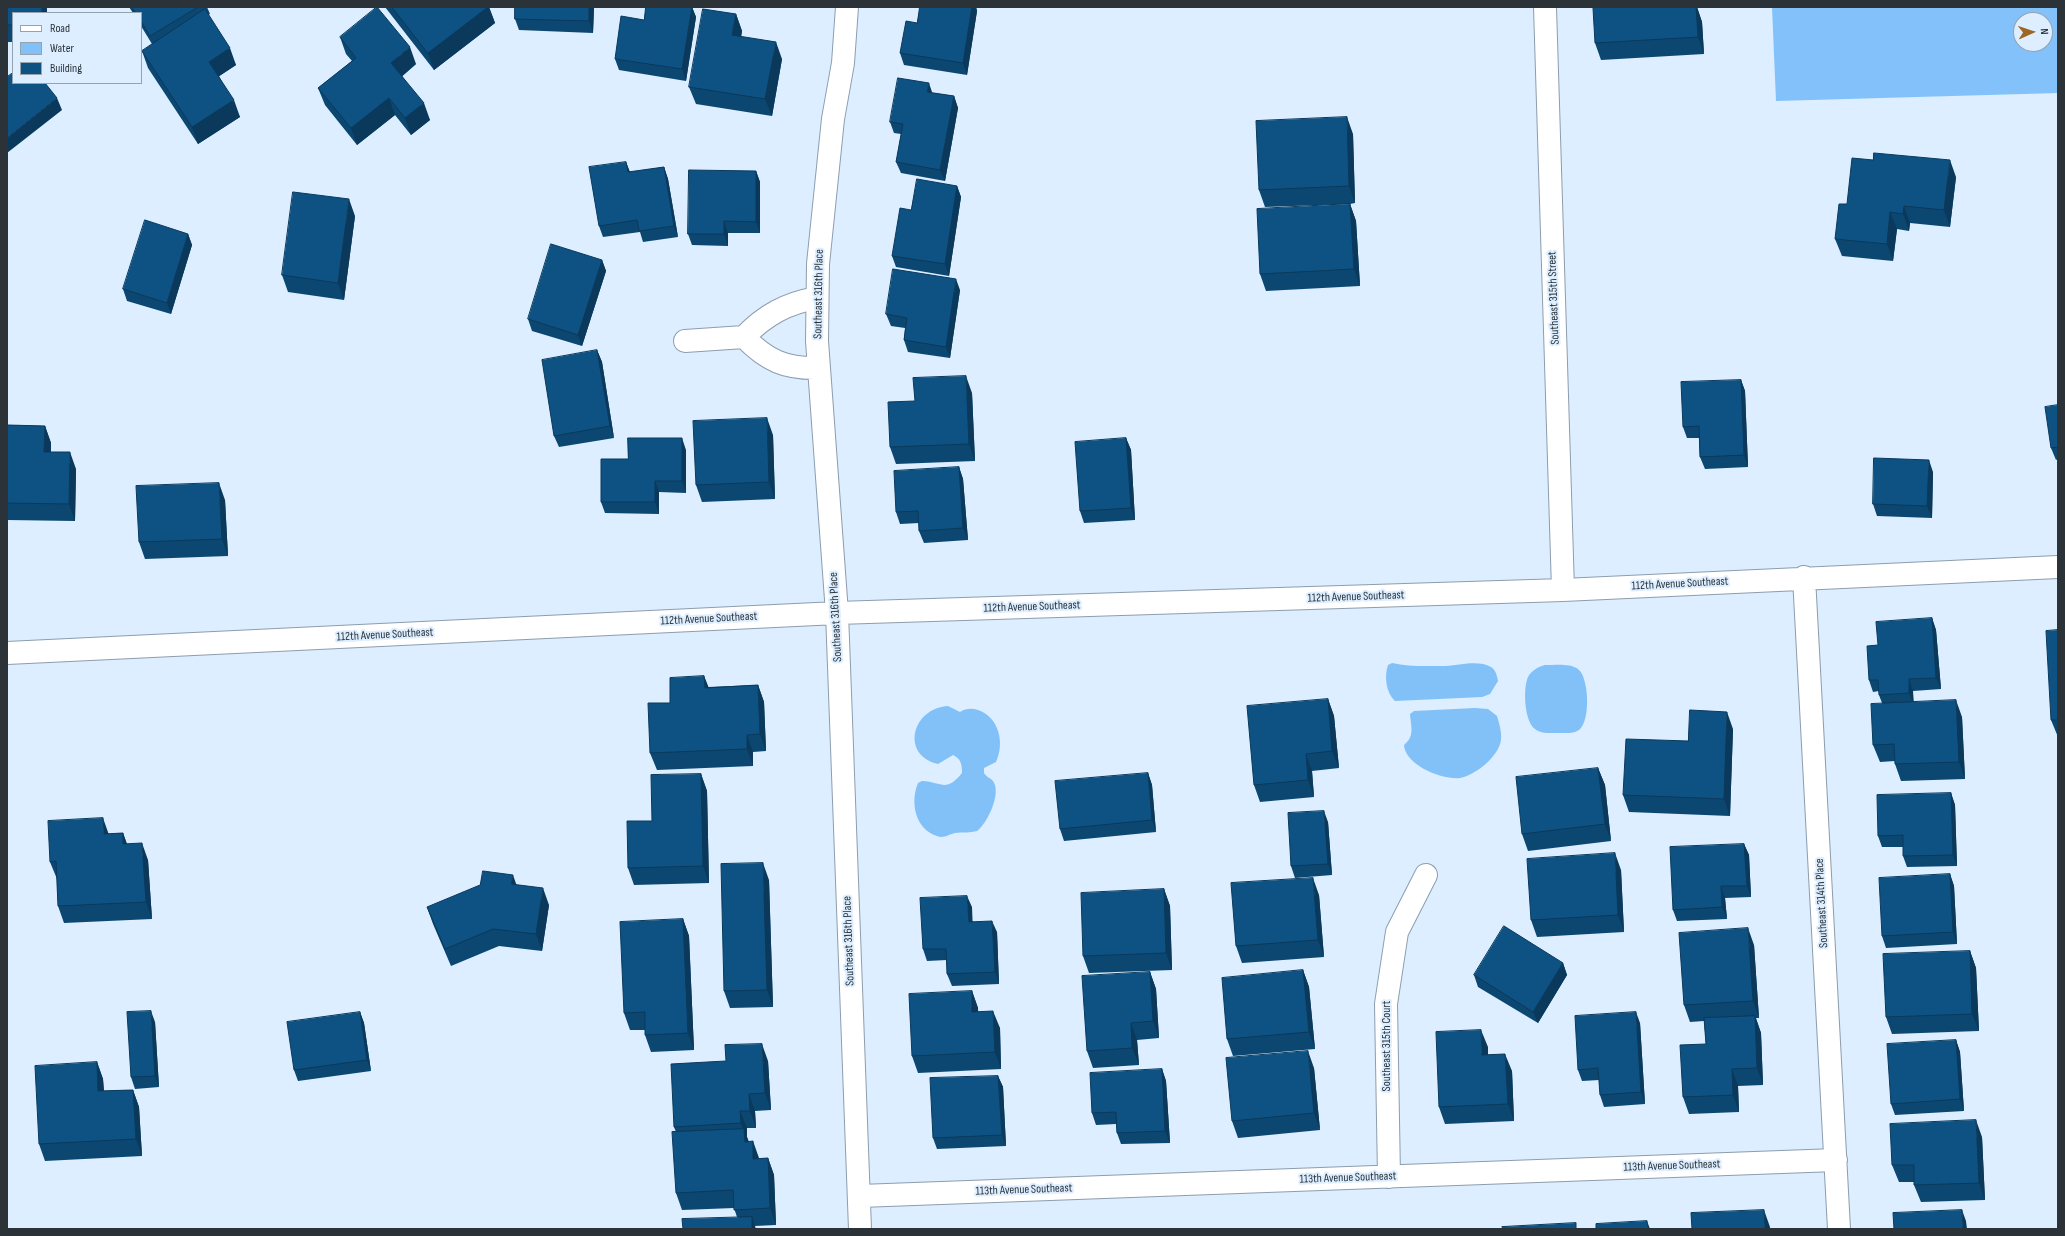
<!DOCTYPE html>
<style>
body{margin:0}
#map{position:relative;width:2065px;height:1236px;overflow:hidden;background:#dceeff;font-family:"Sofia Sans Condensed",sans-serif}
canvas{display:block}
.frame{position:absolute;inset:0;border:8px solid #2b3238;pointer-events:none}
.legend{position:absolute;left:12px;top:12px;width:130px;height:72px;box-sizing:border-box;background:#dceeff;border:1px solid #95a3af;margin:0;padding:5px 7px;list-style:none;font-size:12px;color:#2b3238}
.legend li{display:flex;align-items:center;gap:8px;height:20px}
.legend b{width:20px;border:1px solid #95a3af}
.north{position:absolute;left:2013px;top:12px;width:40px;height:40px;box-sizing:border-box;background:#dceeff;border:1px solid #95a3af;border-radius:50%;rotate:87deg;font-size:11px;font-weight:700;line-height:16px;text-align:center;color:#2b3238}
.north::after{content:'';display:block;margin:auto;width:14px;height:18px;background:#9e6623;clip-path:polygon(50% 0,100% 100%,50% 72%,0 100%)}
</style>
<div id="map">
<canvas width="2065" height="1236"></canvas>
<div class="frame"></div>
<ul class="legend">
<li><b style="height:5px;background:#fff"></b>Road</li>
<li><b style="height:11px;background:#82c0f8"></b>Water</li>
<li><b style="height:11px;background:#0e5283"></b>Building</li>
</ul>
<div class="north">N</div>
</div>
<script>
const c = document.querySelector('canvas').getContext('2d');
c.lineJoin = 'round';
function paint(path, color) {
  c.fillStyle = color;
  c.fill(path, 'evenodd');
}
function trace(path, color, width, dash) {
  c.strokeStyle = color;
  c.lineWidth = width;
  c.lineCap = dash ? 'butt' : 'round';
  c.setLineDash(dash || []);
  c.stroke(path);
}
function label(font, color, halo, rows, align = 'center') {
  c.font = font + ' "Sofia Sans Condensed",sans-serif';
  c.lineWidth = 4;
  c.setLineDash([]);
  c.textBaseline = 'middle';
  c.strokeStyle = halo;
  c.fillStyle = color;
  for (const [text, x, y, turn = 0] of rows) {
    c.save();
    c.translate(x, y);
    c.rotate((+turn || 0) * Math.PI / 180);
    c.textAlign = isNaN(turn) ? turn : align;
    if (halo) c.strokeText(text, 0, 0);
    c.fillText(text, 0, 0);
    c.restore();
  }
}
const forest = new Path2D(`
 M1772 7H2058V93L1776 101ZM2021 20H2045V44H2021Z`);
const water = new Path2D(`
 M1392 663C1408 667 1426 666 1442 666 1456 666 1478 659 1491 667 1496 670 1497 676 1498 681L1490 694 1482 697 1395 701C1386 693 1384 676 1388 665Z
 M1545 665C1555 665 1570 663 1578 669 1589 677 1591 721 1579 730 1574 734 1565 733 1559 733 1551 733 1541 734 1535 729 1524 721 1523 688 1528 677 1532 670 1538 667 1545 665Z
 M948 706 960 712C966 708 972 708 978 710 999 717 1005 743 996 762L984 768V773C986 777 991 778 993 781 1002 793 987 824 977 831 970 833 963 832 955 833 949 834 944 839 937 836 915 829 910 802 918 783L922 781C942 782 946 793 962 773 962 764 961 759 953 755L938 764C900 755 912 708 948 706Z
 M1475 708 1488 709 1497 716C1499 723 1502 732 1501 740 1499 756 1476 775 1460 778 1442 780 1405 765 1404 745 1415 736 1411 727 1410 714L1414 711Z`);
const minor = new Path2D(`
 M847 7 843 63 833 119 818 264 817 341 837 613 860 1229
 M1545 7 1563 590
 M817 298C787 303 765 315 744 337 767 361 786 369 819 368
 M685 341 744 337
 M1804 577 1839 1229
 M7 653 837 613 1563 590 2058 567
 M1389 1177 1386 1004 1397 932 1426 875
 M860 1196 1836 1160`);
const wall = new Path2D(`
 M7 7H47V13H13V42H7Z
 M129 7H207L210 14 208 15 236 65 219 76 240 117 198 144 148 68 142 51 152 44 141 26V13H133Z
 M385 7H489L495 23 434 70Z
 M515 7H594L593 33 519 30 515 19Z
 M646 7H692L696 17 686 81 619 70 615 59 644 20Z
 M920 7H976L977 11 967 75 904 65 900 53 917 23Z
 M1612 7H1697L1702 22 1704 54 1601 60 1595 43Z
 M736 14 742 31 741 36 782 59 772 116 696 104 689 87Z
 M340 37 416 64 402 76 430 120 411 135 395 115 357 145 325 105 318 88 352 61 346 54Z
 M932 93 954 96 958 108 945 181 901 173 896 162 901 134 894 133 890 122Z
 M1353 134 1355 203 1350 204 1356 221 1360 286 1266 291 1260 274 1349 204 1265 207 1259 190Z
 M626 162 630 172 664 167 668 179 678 237 643 242 640 232 603 237 599 226Z
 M756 171 760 182V233H728V246L692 245 688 234Z
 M1956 177 1950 227 1910 223 1909 231 1897 229 1893 261 1842 256 1835 239 1847 204Z
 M957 186 961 197 949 276 896 267 892 256Z
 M355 216 344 300 288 292 282 275Z
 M188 234 192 245 171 314 127 301 123 289Z
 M602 260 606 271 582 346 532 331 528 319Z
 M960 290 950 358 908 352 904 340 905 328 891 326 886 314Z
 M597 350 602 362 614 438 559 447 554 436Z
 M1741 380 1745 391 1748 467 1705 469 1700 457 1699 438H1687L1683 427Z
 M972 393 975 461 896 464 890 447Z
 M2058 405V459L2056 460 2051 448Z
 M7 425 45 426 51 443V452L76 469 75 521 7 520Z
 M773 435 775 499 702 502 696 485Z
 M1126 438 1131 450 1135 520 1084 523 1080 511Z
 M686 450V493L659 492V514L605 513 601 502 628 459Z
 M959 467 963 479 968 540 924 543 919 531V523L900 524 896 512Z
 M1933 472 1932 518 1877 516 1873 504Z
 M225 500 228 556 145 559 139 542Z
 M1932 618 1936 630 1941 689 1913 691V702L1962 717 1965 779 1901 781 1895 764V761L1880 762 1873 745 1882 703 1879 695V691L1873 692 1869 680 1878 645Z
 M2058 630V737L2051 720Z
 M704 676 708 687 758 685 764 702 766 751 753 752V766L657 770 650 753 670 703Z
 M1328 699 1334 716 1339 768 1312 771 1314 797 1260 802 1254 785Z
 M1733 729 1730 816 1629 812 1623 795 1688 741Z
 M1598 768 1605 785 1611 841 1528 851 1522 834Z
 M1148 773 1152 785 1156 832 1064 841 1060 829Z
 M701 774 707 791 709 883 634 885 628 868 652 821Z
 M1951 793 1955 805 1957 866 1907 867 1903 856V847H1882L1878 836Z
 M1328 822 1332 875 1295 878 1291 866Z
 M123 833 127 844 148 860 152 919 64 923 58 906 57 879 50 862 109 834Z
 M1744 844 1749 855 1751 897 1725 898 1727 919 1677 921 1673 910Z
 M1621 870 1624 932 1537 937 1531 920Z
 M1950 874 1954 886 1957 944 1886 948 1882 936Z
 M769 880 773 1007 730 1008 724 991Z
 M517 885 549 905 542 951 499 946 451 966 433 924 427 907Z
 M1164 889 1170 906 1172 970 1089 973 1083 956Z
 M1319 895 1324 957 1242 963 1236 946Z
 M972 907V921L997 932 999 984 952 986 947 974V960L927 961 923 949Z
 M683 919 689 936 694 1050 651 1052 645 1035V1030H630L624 1013Z
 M1754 945 1759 1018H1756L1761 1033 1763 1085 1738 1086 1739 1112 1689 1114 1683 1097 1706 1044 1704 1021 1690 1022 1684 1005Z
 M1970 951 1976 968 1979 1031 1892 1034 1886 1017Z
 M1563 963 1567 975 1538 1023 1478 987 1474 975Z
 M1303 970 1309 987 1315 1049 1233 1056 1227 1039Z
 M1150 972 1156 989 1159 1038 1137 1040 1139 1065 1093 1068 1087 1051Z
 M972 991 978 1008V1012L1000 1028 1001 1069 918 1073 912 1056Z
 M360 1012 364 1023 371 1071 298 1081 294 1070Z
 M155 1022 159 1087 135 1089 131 1077Z
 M1640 1023 1645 1104 1604 1107 1600 1095 1599 1080 1582 1081 1578 1070Z
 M1956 1040 1960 1052 1964 1111 1895 1115 1891 1104Z
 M1488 1047V1055L1512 1071 1514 1121 1445 1124 1439 1107Z
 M768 1061 771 1110 755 1111 756 1128H747V1137L749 1142 759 1159 768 1158 774 1175 776 1225 755 1226 737 1217 734 1208 682 1210 676 1193V1132L674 1127Z
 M97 1062 103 1079 104 1091 133 1090 139 1107 142 1156 45 1161 39 1144Z
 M1314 1068 1320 1130 1238 1138 1232 1121Z
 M1162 1069 1166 1081 1170 1143 1121 1144 1117 1133 1116 1124 1096 1125 1092 1113Z
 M998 1076 1003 1087 1006 1146 937 1149 933 1138Z
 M1982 1137 1985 1200 1921 1202 1914 1185V1182H1899L1892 1165Z`);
const shadedWall = new Path2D(`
 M42 7H47V13H42Z
 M488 7H489L495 23 434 70 428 53Z
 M589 7H594L593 33 589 21Z
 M692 7 696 17 686 81 682 69Z
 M972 7H976L977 11 967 75 963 63Z
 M1696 7H1697L1702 22 1704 54 1698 37Z
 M736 14 742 31 739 52 732 35Z
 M776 42 782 59 772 116 765 99Z
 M410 47 416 64 398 80 391 63Z
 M230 48 236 65 215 79 209 62Z
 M929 83 933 95 927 92Z
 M954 96 958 108 945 181 940 170Z
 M57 98 62 110 7 153V138Z
 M389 98 395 115 357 145 351 128Z
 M234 100 240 117 198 144 192 127Z
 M424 103 430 120 411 135 405 118Z
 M1347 117 1353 134 1355 203 1349 186Z
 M1950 160 1956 177 1950 227 1944 210Z
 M626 162 630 173 628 172Z
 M664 167 668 179 678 237 674 226Z
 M756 171 760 182V233L756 222Z
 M957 186 961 197 949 276 945 264Z
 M349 199 355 216 344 300 338 283Z
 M1350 204 1356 221 1360 286 1354 269Z
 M1904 206 1910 223 1909 231 1903 214Z
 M1890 212 1897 229 1893 261 1887 244Z
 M724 221 728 233V246L724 234Z
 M188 234 192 245 171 314 167 303Z
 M602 260 606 271 582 346 578 335Z
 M956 279 960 290 950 358 946 347Z
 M597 350 602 362 614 438 610 426Z
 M966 376 972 393 975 461 969 444Z
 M1741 380 1745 391 1748 467 1744 455Z
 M767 418 773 435 775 499 769 482Z
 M45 426 51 443 50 469 44 452Z
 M682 438 686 450V493L682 481Z
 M1126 438 1131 450 1135 520 1131 508Z
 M70 452 76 469 75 521 69 504Z
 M1929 460 1933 472 1932 518 1927 506Z
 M959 467 963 479 968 540 963 528Z
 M655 481 659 492V514L655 502Z
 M219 483 225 500 228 556 222 539Z
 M1932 618 1936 630 1941 689 1936 678Z
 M704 676 711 693 705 688Z
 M1909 679 1913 691 1914 705 1909 693Z
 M758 685 764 702 766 751 760 734Z
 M1328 699 1334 716 1339 768 1332 751Z
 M1956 700 1962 717 1965 779 1959 762Z
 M1727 712 1733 729 1730 816 1724 799Z
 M747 735 753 752V766L747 749Z
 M1306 754 1312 771 1314 797 1308 780Z
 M1598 768 1605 785 1611 841 1605 824Z
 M1148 773 1152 785 1156 832 1152 820Z
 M701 774 707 791 709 883 703 866Z
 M1951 793 1955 805 1957 866 1953 855Z
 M1324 811 1328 822 1332 875 1328 864Z
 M103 818 109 835 104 834Z
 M123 833 129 850 123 844Z
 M142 843 148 860 152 919 146 902Z
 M1744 844 1749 855 1751 897 1747 886Z
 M1615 853 1621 870 1624 932 1618 915Z
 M763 863 769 880 773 1007 767 990Z
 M1950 874 1954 886 1957 944 1953 932Z
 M513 875 519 892 511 884Z
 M1313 878 1319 895 1324 957 1318 940Z
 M1721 886 1725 898 1727 919 1722 907Z
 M543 888 549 905 542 951 536 934Z
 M1164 889 1170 906 1172 970 1166 953Z
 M967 896 972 907 973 933 969 922Z
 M683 919 689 936 694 1050 688 1033Z
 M992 921 997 932 999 984 995 972Z
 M1748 928 1754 945 1759 1018 1753 1001Z
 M1970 951 1976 968 1979 1031 1972 1014Z
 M1563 963 1567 975 1538 1023 1533 1012Z
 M1303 970 1309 987 1315 1049 1309 1032Z
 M1150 972 1156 989 1159 1038 1153 1021Z
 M972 991 978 1008 979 1029 972 1012Z
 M151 1011 155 1022 159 1087 155 1076Z
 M993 1011 1000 1028 1001 1069 995 1052Z
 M360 1012 364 1023 371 1071 367 1060Z
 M1636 1012 1640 1023 1645 1104 1641 1092Z
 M1755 1016 1761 1033 1763 1085 1757 1068Z
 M1131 1023 1137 1040 1139 1065 1132 1048Z
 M1481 1030 1488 1047V1072L1482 1055Z
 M1956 1040 1960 1052 1964 1111 1960 1099Z
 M762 1044 768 1061 771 1110 765 1093Z
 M1308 1051 1314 1068 1320 1130 1314 1113Z
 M1505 1054 1512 1071 1514 1121 1508 1104Z
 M97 1062 103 1079 105 1108 98 1091Z
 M1162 1069 1166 1081 1170 1143 1165 1131Z
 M1732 1069 1738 1086 1739 1112 1733 1095Z
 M998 1076 1003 1087 1006 1146 1002 1135Z
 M133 1090 139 1107 142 1156 136 1139Z
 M749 1094 755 1111 756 1128 750 1111Z
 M740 1111 747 1128V1137L750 1146 745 1142 744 1132 741 1123Z
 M1976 1120 1982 1137 1985 1200 1979 1183Z
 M753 1141 759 1158 753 1159Z
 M768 1158 774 1175 776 1225 770 1208Z
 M1764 1210 1770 1227V1229H1765Z
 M1962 1210 1966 1221 1967 1229H1963Z
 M752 1217 756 1229H752Z
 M1647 1221 1650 1229H1648Z`);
const building = new Path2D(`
 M7 7H42V13H13V25H7Z
 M132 7H198L150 36 141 21V13H136Z
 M377 7 410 47 391 63 424 103 405 118 389 98 351 128 318 88 356 58 340 37Z
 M392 7H488L428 53Z
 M515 7H589V21L515 19Z
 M646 7H692L682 69 615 59 621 16 644 20Z
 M920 7H972L963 63 900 53 906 21 917 23Z
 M1612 7H1696L1698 37 1595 43 1593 8Z
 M205 9 230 48 209 62 234 100 192 127 142 51Z
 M703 9 736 14 732 35 776 42 765 99 689 87Z
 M13 73V83H45L57 98 7 138V77Z
 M898 78 929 83 927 92 954 96 940 170 896 162 903 124 890 122Z
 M1347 117 1349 186 1259 190 1256 121Z
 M1874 153 1950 160 1944 210 1904 206 1903 214 1890 212 1887 244 1835 239 1839 204H1847L1852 158 1873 160Z
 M626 162 628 172 664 167 674 226 639 231 637 220 599 226 589 167Z
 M689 170 756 171V222L724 221V234H688Z
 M917 179 957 186 945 264 892 256 900 208 911 210Z
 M293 192 349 199 338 283 282 275Z
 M1350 204 1354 269 1260 274 1257 209Z
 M145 220 188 234 167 303 123 289Z
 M551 244 602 260 578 335 528 319Z
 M893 269 956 279 946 347 904 340 907 318 886 314Z
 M597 350 610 426 554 436 542 360Z
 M966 376 969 444 890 447 888 402 915 401 913 378Z
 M1741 380 1744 455 1700 457 1699 426 1683 427 1681 382Z
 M2058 405V447L2051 448 2045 407Z
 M767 418 769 482 696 485 693 421Z
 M7 425 45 426 44 452H70L69 504 7 503Z
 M628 438H682V481H655V502H601V459H628Z
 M1126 438 1131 508 1080 511 1075 442Z
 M1874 458 1929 460 1927 506 1873 504Z
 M959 467 963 528 919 531 918 511 896 512 894 471Z
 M219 483 222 539 139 542 136 486Z
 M1932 618 1936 678 1909 679V693L1879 695 1878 680H1869L1867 646 1878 645 1876 622Z
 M2058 630V720H2051L2046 631Z
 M704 676 705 688 758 685 760 734 747 735V749L650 753 648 703H670V678Z
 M1328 699 1332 751 1306 754 1308 780 1254 785 1247 706Z
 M1956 700 1959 762 1895 764 1894 744 1873 745 1871 704Z
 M1690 710 1727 712 1724 799 1623 795 1626 739 1688 741Z
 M1598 768 1605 824 1522 834 1516 777Z
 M1148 773 1152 820 1060 829 1055 781Z
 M701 774 703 866 628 868 627 821H652L651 775Z
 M1951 793 1953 855 1903 856V835L1878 836 1877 795Z
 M1324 811 1328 864 1291 866 1288 813Z
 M103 818 104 834 123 833V844L142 843 146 902 58 906 56 861 50 862 48 821Z
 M1744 844 1747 886H1721L1722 907 1673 910 1670 847Z
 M1615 853 1618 915 1531 920 1527 859Z
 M763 863 767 990 724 991 721 864Z
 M483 871 513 875 511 884 543 888 536 934 493 929 445 949 427 907 480 885Z
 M1950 874 1953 932 1882 936 1879 878Z
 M1313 878 1318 940 1236 946 1231 883Z
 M1164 889 1166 953 1083 956 1081 893Z
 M967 896 969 922 992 921 995 972 947 974 946 949H923L920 898Z
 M683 919 688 1033 645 1035V1012L624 1013 620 922Z
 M1504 926 1563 963 1533 1012 1474 975Z
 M1748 928 1753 1001 1684 1005 1679 933Z
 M1970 951 1972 1014 1886 1017 1883 954Z
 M1303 970 1309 1032 1227 1039 1222 978Z
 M1150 972 1153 1021 1131 1023 1132 1048 1087 1051 1082 976Z
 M972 991V1012L993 1011 995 1052 912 1056 909 994Z
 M151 1011 155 1076 131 1077 127 1012Z
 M360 1012 367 1060 294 1070 287 1022Z
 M1636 1012 1641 1092 1600 1095 1598 1068 1578 1070 1575 1016Z
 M1755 1016 1757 1068 1732 1069 1733 1095 1683 1097 1680 1045 1706 1044 1704 1018Z
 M1481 1030 1482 1055 1505 1054 1508 1104 1439 1107 1436 1032Z
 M1956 1040 1960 1099 1891 1104 1887 1044Z
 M762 1044 765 1093 749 1094 750 1111H740L741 1123 674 1127 671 1064 726 1061 725 1045Z
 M1308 1051 1314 1113 1232 1121 1226 1058Z
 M97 1062 98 1091 133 1090 136 1139 39 1144 35 1066Z
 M1162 1069 1165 1131 1117 1133 1116 1112 1092 1113 1090 1073Z
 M998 1076 1002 1135 933 1138 930 1078Z
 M1976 1120 1979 1183 1914 1185V1165H1892L1890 1124Z
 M744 1129 745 1142 753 1141V1159L768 1158 770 1208 734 1210 733 1190 676 1193 672 1132Z
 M1764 1210 1765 1229H1692L1691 1213Z
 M1962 1210 1963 1229H1894L1893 1213Z
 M752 1217V1229H683L682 1219Z
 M1647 1221 1648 1229H1596V1224Z
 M1576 1223V1229H1503L1502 1227Z`);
const streetNames = [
 ["Southeast 316th Place",819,294,-89],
 ["Southeast 315th Street",1554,298,-92],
 ["112th Avenue Southeast",1680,584,-3],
 ["112th Avenue Southeast",1356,597,-2],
 ["112th Avenue Southeast",1032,607,-2],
 ["Southeast 316th Place",836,617,-93],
 ["112th Avenue Southeast",709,619,-3],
 ["112th Avenue Southeast",385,635,-3],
 ["Southeast 314th Place",1822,903,-93],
 ["Southeast 316th Place",849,941,-92],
 ["Southeast 315th Court",1387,1046,-90],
 ["113th Avenue Southeast",1672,1166,-2],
 ["113th Avenue Southeast",1348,1178,-2],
 ["113th Avenue Southeast",1024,1190,-2]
];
paint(forest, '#82c1f9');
paint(water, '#82c0f8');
trace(minor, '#8d9dad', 24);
trace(minor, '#fff', 22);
paint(wall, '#0c4771');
paint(shadedWall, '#0a395c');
paint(building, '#0e5283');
trace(building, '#0a395c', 1);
label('12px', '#2b3238', '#dceeff', streetNames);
</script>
